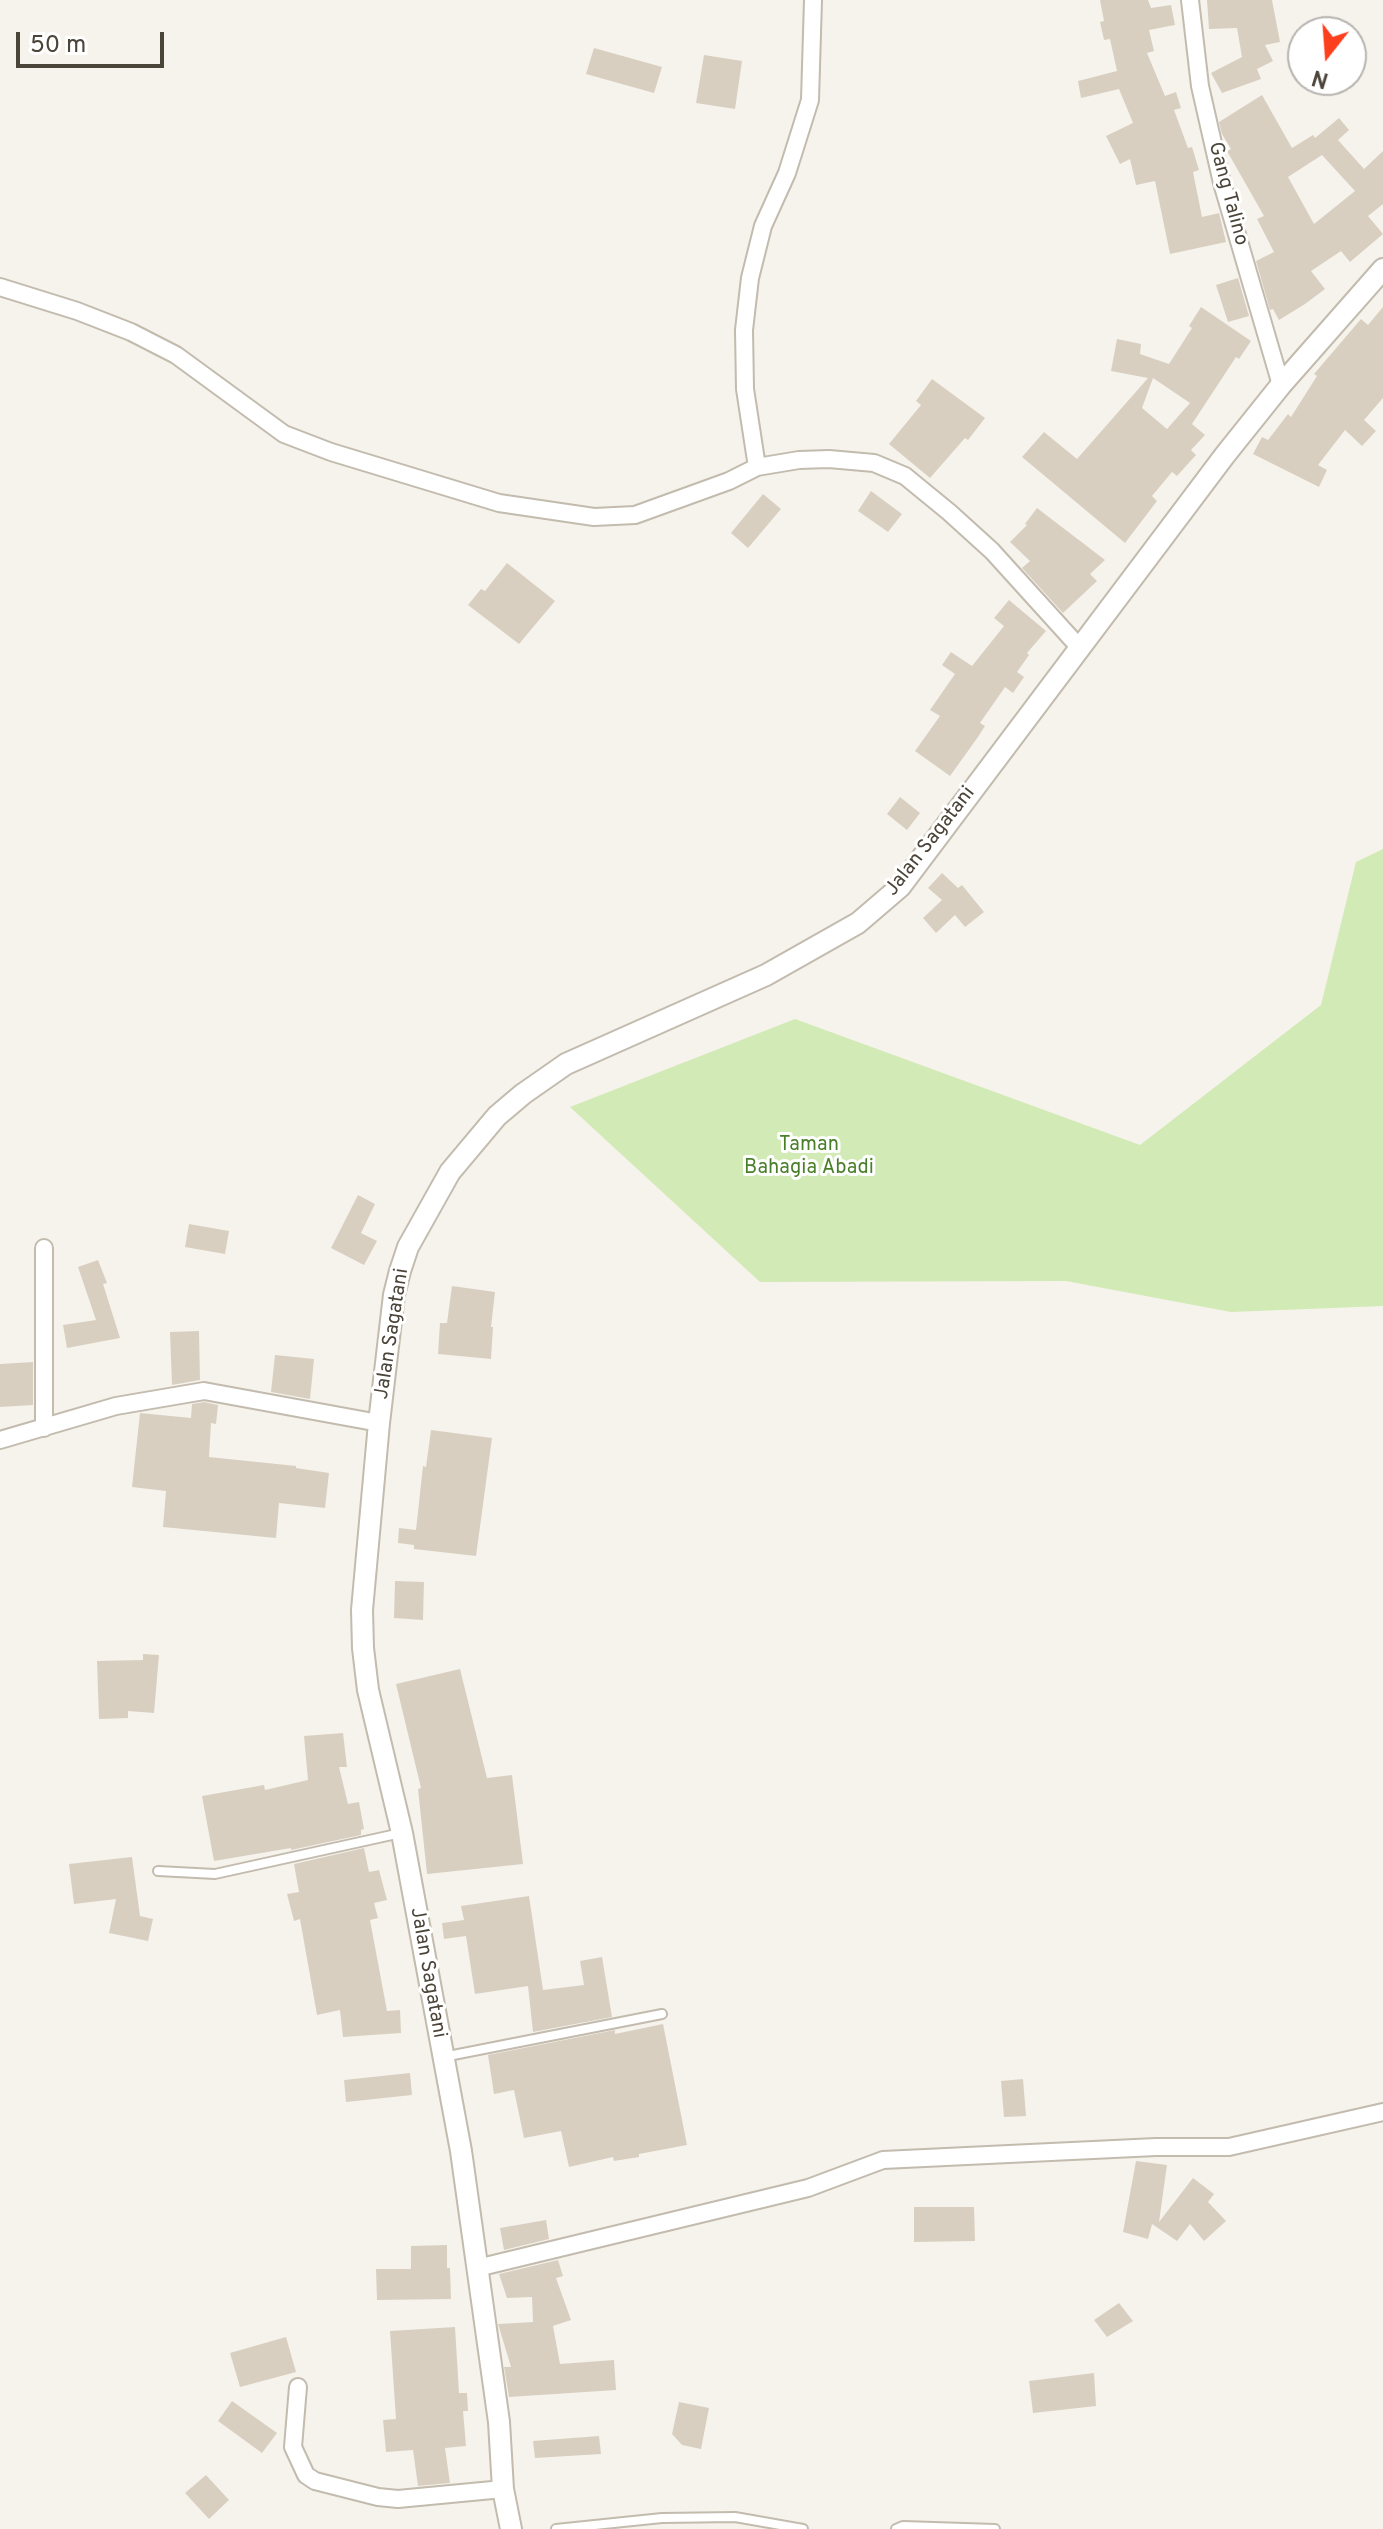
<!DOCTYPE html>
<style>
body{margin:0}
#map{position:relative;width:1383px;height:2529px;overflow:hidden;background:#f6f3ec;font-family:Overpass,sans-serif}
canvas{display:block}
.north{position:absolute;left:1287px;top:16px;width:80px;height:80px;box-sizing:border-box;background:#fff;border:2px solid #b7b4b0;border-radius:50%;rotate:197deg;font-size:22px;font-weight:700;line-height:32px;text-align:center;color:#4b4439}
.north::after{content:'';display:block;margin:auto;width:28px;height:36px;background:#fc3f1d;clip-path:polygon(50% 0,100% 100%,50% 72%,0 100%)}
.scale{position:absolute;left:16px;top:32px;width:148px;height:36px;box-sizing:border-box;border:4px solid #4b4439;border-top:0;padding-left:10px;font-size:24px;line-height:28px;white-space:nowrap;color:#4b4439;-webkit-text-stroke:6px #fff;paint-order:stroke}
</style>
<div id="map">
<canvas width="1383" height="2529"></canvas>
<div class="north">N</div>
<div class="scale">50 m</div>
</div>
<script>
const c = document.querySelector('canvas').getContext('2d');
c.lineJoin = 'round';
function paint(path, color) {
  c.fillStyle = color;
  c.fill(path, 'evenodd');
}
function trace(path, color, width, dash) {
  c.strokeStyle = color;
  c.lineWidth = width;
  c.lineCap = dash ? 'butt' : 'round';
  c.setLineDash(dash || []);
  c.stroke(path);
}
function label(font, color, halo, rows, align = 'center') {
  c.font = font + ' Overpass,sans-serif';
  c.lineWidth = 6;
  c.setLineDash([]);
  c.textBaseline = 'middle';
  c.strokeStyle = halo;
  c.fillStyle = color;
  for (const [text, x, y, turn = 0] of rows) {
    c.save();
    c.translate(x, y);
    c.rotate((+turn || 0) * Math.PI / 180);
    c.textAlign = isNaN(turn) ? turn : align;
    if (halo) c.strokeText(text, 0, 0);
    c.fillText(text, 0, 0);
    c.restore();
  }
}
const green = new Path2D(`
 M1383 849V1306L1231 1312 1066 1281 760 1282 570 1107 795 1019 1140 1145 1321 1005 1356 862Z`);
const building = new Path2D(`
 M1100 0H1148L1151 8 1171 5 1175 25 1149 30 1154 51 1147 53 1165 96 1176 92 1181 108 1174 110 1188 148 1192 147 1199 170 1193 172 1202 217 1219 213 1226 242 1170 254 1155 181 1136 185 1130 159 1120 164 1106 136 1133 123 1119 89 1081 98 1078 81 1117 71 1110 39 1104 40 1100 22 1104 21Z
 M1207 0H1272L1280 42 1265 45 1273 61 1257 69 1261 79 1222 93 1211 73 1242 57 1237 28 1209 29Z
 M594 48 662 67 654 93 586 74Z
 M704 55 742 61 735 109 696 103Z
 M1262 95 1292 148 1313 135 1315 138 1339 118 1349 130 1338 140 1364 169 1383 151V204L1368 216 1383 234 1350 262 1341 251 1311 271 1325 289 1305 304 1279 320 1273 309 1270 310 1256 261 1274 252 1257 219 1264 216 1227 151 1231 149 1222 134 1219 122ZM1322 155 1355 191 1314 224 1288 177Z
 M1238 278 1249 316 1228 322 1216 285Z
 M1201 307 1251 341 1239 359 1236 357 1192 424 1205 435 1191 450 1196 455 1177 476 1172 472 1152 496 1157 501 1125 543 1022 457 1044 432 1077 459 1148 378 1111 371 1117 339 1141 344 1140 354 1169 364 1192 328 1189 326ZM1153 378 1190 403 1167 429 1142 408Z
 M1383 307V398L1364 420 1376 431 1362 446 1345 430 1318 465 1327 470 1319 487 1253 454 1262 437 1268 440 1288 414 1291 417 1317 376 1314 374 1361 319 1368 325Z
 M932 379 985 418 968 440 965 438 930 478 889 444 921 405 916 401Z
 M871 491 902 514 888 532 858 511Z
 M763 494 781 509 748 548 731 533Z
 M1037 508 1105 560 1090 574 1097 581 1063 613 1022 568 1030 561 1010 542 1027 525 1025 524Z
 M507 563 555 601 519 644 468 605 481 589 485 591Z
 M1009 600 1046 631 1027 653 1029 655 1017 672 1024 677 1013 693 1005 687 980 723 985 726 978 737 950 776 915 751 940 716 930 710 955 674 942 665 951 652 972 666 1004 626 994 618Z
 M900 797 920 813 907 830 887 814Z
 M942 873 958 888 962 885 984 912 965 927 955 915 936 933 923 918 942 900 928 888Z
 M358 1195 375 1204 361 1233 377 1241 364 1265 331 1248Z
 M189 1224 229 1231 225 1254 185 1247Z
 M98 1260 107 1283 103 1284 120 1338 67 1348 63 1325 96 1320 78 1267Z
 M452 1286 495 1292 491 1327H493L491 1359 438 1354 440 1323H447Z
 M199 1331 200 1380 172 1385 170 1332Z
 M275 1355 314 1359 310 1399 271 1392Z
 M33 1362V1405L0 1407V1364Z
 M204 1402 218 1405 216 1424 211 1423 209 1457 296 1466V1468L329 1473 325 1508 279 1503 276 1538 163 1527 166 1491 132 1487 140 1413 191 1418 192 1404Z
 M431 1430 492 1438 476 1556 414 1549V1545L398 1543 399 1528 416 1530 423 1466 426 1467Z
 M395 1581 424 1582 423 1620 394 1618Z
 M143 1654 159 1655 154 1713 128 1711V1718L99 1719 97 1661 143 1660Z
 M460 1669 487 1778 512 1775 523 1864 427 1874 418 1789 421 1788 396 1684Z
 M343 1733 347 1767H339L348 1804 359 1802 364 1829 361 1830V1835L291 1850V1848L214 1861 202 1796 264 1785 265 1790 308 1780 304 1736Z
 M364 1848 369 1872 379 1870 387 1900 374 1903 378 1918 370 1920 387 2011 400 2010 401 2033 343 2037 340 2010 317 2015 300 1919 294 1921 287 1894 299 1892 294 1864Z
 M132 1857 140 1916 153 1919 148 1941 109 1933 116 1899 74 1904 69 1864Z
 M529 1896 543 1990 584 1985 580 1961 602 1957 612 2017 533 2032 528 1986 475 1994 466 1936 444 1939 442 1923 464 1920 461 1906Z
 M663 2024 687 2145 639 2154V2157L614 2161 613 2157 569 2167 561 2131 524 2138 514 2090 494 2094 488 2055 615 2030V2034Z
 M410 2073 412 2095 346 2102 344 2080Z
 M1023 2079 1026 2116 1004 2117 1001 2081Z
 M1136 2161 1167 2165 1159 2222 1193 2178 1214 2194 1208 2202 1226 2221 1204 2241 1190 2224 1177 2241 1152 2224 1148 2239 1123 2232Z
 M914 2207H974L975 2241 914 2242Z
 M546 2220 549 2239 504 2250 500 2228Z
 M447 2245V2268H450L451 2299 377 2300 376 2269H411V2246Z
 M558 2260 563 2276 556 2278 571 2320 553 2326 560 2364 614 2360 616 2390 509 2397 504 2367H511L498 2324 533 2322 532 2297 507 2298 499 2274Z
 M1119 2303 1133 2321 1107 2337 1094 2320Z
 M455 2327 459 2393H467L468 2411H463L466 2446 445 2448 450 2483 418 2486 413 2450 386 2452 383 2420 396 2419 390 2331Z
 M286 2337 296 2372 240 2387 230 2353Z
 M1094 2373 1096 2406 1033 2413 1029 2381Z
 M232 2401 277 2433 262 2453 218 2421Z
 M679 2402 709 2408 701 2449 682 2445 672 2434Z
 M599 2436 601 2454 535 2458 533 2441Z
 M206 2475 229 2500 209 2519 185 2493Z`);
const service = new Path2D(`
 M158 1871 215 1874 401 1833
 M443 2057 662 2014
 M556 2529 662 2518 735 2517 803 2529
 M896 2529 903 2526 995 2529`);
const minor = new Path2D(`
 M1190 0 1200 86 1222 183 1281 385
 M0 287 77 311 131 332 176 355 284 434 331 452 499 503 594 517 635 515 729 481 757 467 799 460 829 459 874 463 905 476 949 512 992 551 1079 647
 M757 467 745 389 744 330 750 278 763 226 787 173 810 100 813 0
 M44 1428V1248
 M0 1440 116 1406 204 1391 379 1423
 M477 2268 808 2188 883 2160 1156 2147H1229L1383 2112
 M298 2387 293 2447 306 2475 315 2481 378 2497 398 2499 503 2489`);
const tertiary = new Path2D(`
 M511 2529 503 2489 499 2422 461 2151 402 1833 368 1690 363 1648 362 1610 379 1423 394 1295 400 1271 408 1247 450 1172 497 1116 523 1094 566 1064 766 975 858 923 900 887 1225 455 1281 385 1383 269`);
const streetNames = [
 ["Gang Talino",1227,194,75],
 ["Jalan Sagatani",931,842,-52],
 ["Jalan Sagatani",393,1334,-81],
 ["Jalan Sagatani",427,1973,80]
];
const parkNames = [
 ["Taman",809,1146],
 ["Bahagia Abadi",809,1169]
];
paint(green, '#d2eab5');
paint(building, '#d8cfc1');
trace(service, '#c2bbae', 12);
trace(minor, '#c2bbae', 20);
trace(tertiary, '#c2bbae', 24);
trace(service, '#fff', 8);
trace(minor, '#fff', 16);
trace(tertiary, '#fff', 20);
label('20px', '#4b4439', '#fff', streetNames);
label('20px', '#4a7f2a', '#fff', parkNames);
</script>
